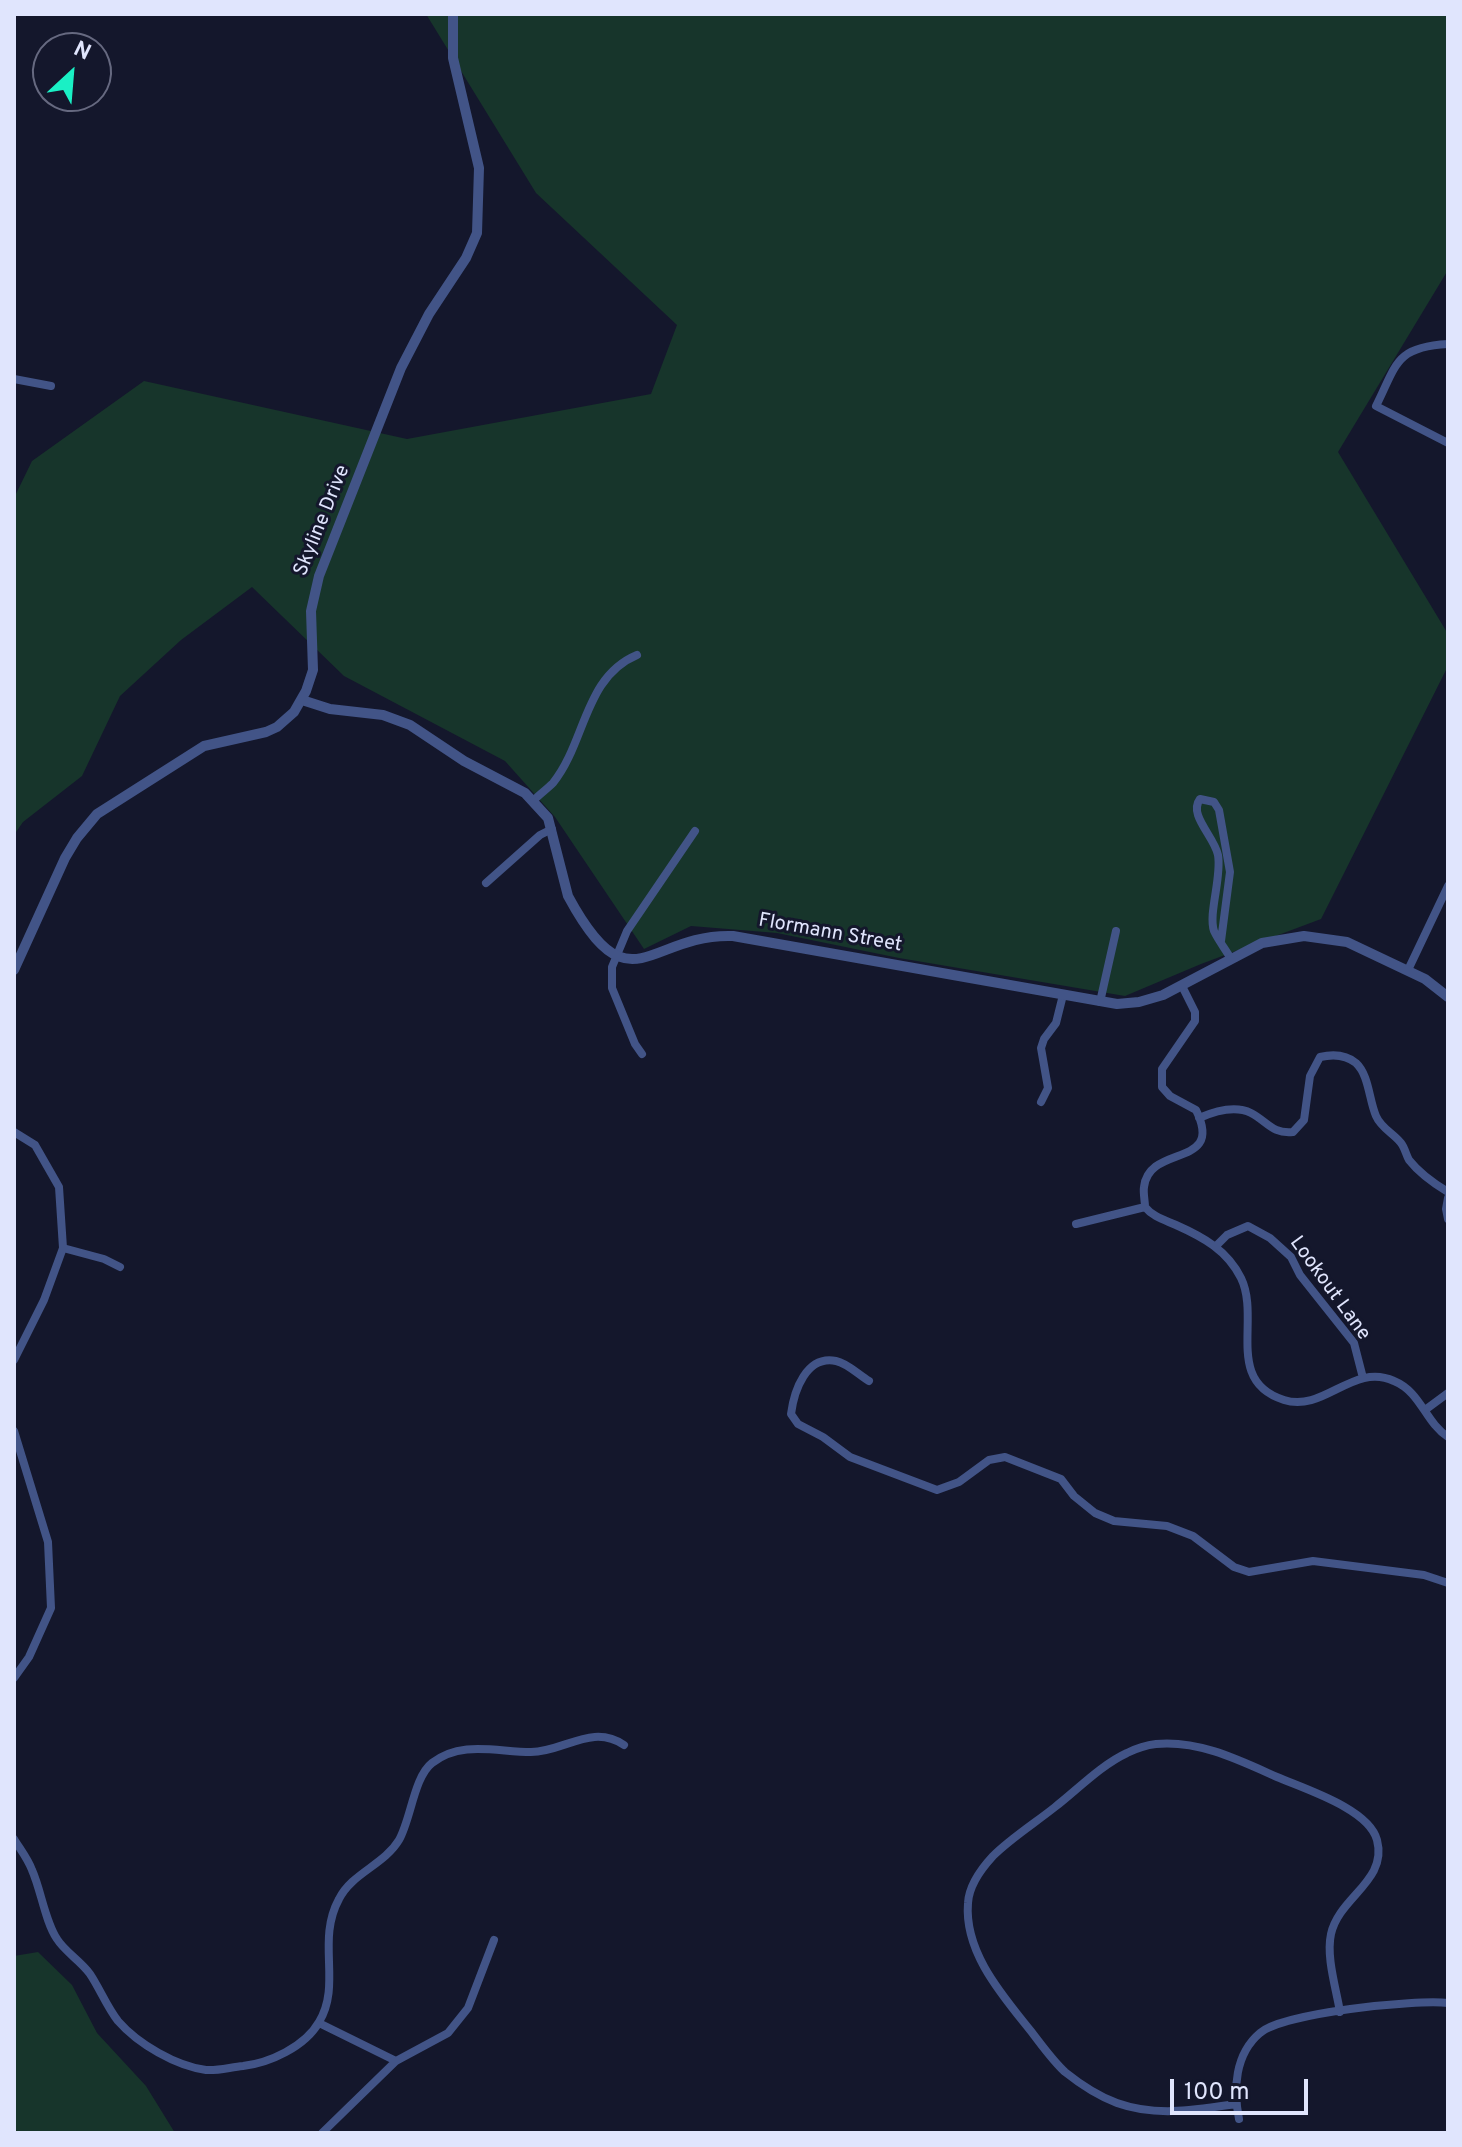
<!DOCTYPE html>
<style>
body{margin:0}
#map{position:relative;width:1462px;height:2147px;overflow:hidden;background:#14172c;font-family:Overpass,sans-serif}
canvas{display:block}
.frame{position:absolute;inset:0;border:16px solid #e0e5fd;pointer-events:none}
.north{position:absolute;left:32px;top:32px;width:80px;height:80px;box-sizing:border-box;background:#14172c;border:2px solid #666980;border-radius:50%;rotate:26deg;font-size:22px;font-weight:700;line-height:32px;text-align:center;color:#e0e5fd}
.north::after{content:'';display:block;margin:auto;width:28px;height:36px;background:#1af0c5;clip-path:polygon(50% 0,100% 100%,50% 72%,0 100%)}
.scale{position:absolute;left:1170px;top:2079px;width:138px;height:36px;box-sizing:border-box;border:4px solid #e0e5fd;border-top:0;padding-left:10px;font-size:24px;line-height:28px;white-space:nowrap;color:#e0e5fd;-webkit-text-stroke:6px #14172c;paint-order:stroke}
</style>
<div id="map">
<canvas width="1462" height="2147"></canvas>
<div class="frame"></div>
<div class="north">N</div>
<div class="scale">100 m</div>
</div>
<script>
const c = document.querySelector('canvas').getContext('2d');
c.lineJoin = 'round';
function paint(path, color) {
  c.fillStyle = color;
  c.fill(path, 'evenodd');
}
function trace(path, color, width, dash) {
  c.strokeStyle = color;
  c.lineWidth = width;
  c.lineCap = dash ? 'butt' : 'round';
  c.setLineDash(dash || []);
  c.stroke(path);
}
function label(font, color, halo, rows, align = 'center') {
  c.font = font + ' Overpass,sans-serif';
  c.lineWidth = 6;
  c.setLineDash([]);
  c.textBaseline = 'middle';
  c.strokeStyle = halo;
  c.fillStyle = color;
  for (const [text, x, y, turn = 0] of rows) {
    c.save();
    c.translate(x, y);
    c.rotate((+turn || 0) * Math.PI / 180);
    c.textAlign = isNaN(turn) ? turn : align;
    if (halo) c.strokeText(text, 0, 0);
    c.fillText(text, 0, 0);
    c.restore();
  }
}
const green = new Path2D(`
 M426 14H1448V270L1338 452 1448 634V666L1321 919 1201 964 1125 996 899 958 777 933 691 926 644 949 555 817 505 761 344 676 252 587 181 640 120 696 82 776 23 822 14 835V498L32 461 144 381 407 439 651 394 677 325 536 193Z
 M38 1952 72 1985 97 2033 146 2086 175 2133H14V1956Z`);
const minor = new Path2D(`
 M1448 344C1395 347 1397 364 1376 406L1448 443
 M14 379 51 386
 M534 800C540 794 547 789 553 783 586 742 584 677 637 655
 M486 883 540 835 552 829
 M1221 941 1230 872 1219 810 1214 802 1200 799C1188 815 1214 836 1218 855 1222 877 1208 914 1214 931 1218 940 1226 950 1231 959
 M1408 970 1448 886
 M1182 986 1195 1012V1021L1162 1069V1087L1170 1096 1196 1110C1225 1169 1149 1143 1144 1187 1143 1193 1145 1201 1145 1207 1153 1217 1165 1220 1176 1225 1203 1237 1227 1250 1241 1278 1261 1319 1224 1381 1284 1400 1324 1413 1353 1362 1394 1381 1421 1392 1425 1422 1448 1437
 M1100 1002 1116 931
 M642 1054 635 1044 612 988V967L627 931 695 831
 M1041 1102 1048 1088 1041 1048 1044 1039 1056 1023 1063 995
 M1199 1118C1215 1111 1235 1105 1251 1113 1268 1122 1272 1134 1293 1132L1304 1120 1310 1076 1320 1057C1333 1054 1345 1054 1356 1063 1369 1075 1369 1100 1376 1116 1381 1128 1393 1133 1401 1143 1405 1148 1406 1155 1409 1160 1420 1174 1433 1183 1448 1192
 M14 1132 35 1145 59 1187 63 1248 44 1300 14 1360
 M1448 1198 1446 1209 1448 1219
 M1076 1224 1145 1207
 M1216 1246 1227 1235 1248 1226 1270 1238 1291 1257 1300 1275 1354 1343 1363 1378
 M63 1248 104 1259 120 1267
 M869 1381C859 1375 847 1363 836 1361 806 1355 794 1391 791 1414L798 1424 823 1437 850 1457 937 1490 959 1482 989 1460 1005 1457 1061 1479 1074 1496 1095 1513 1114 1521 1167 1526 1193 1536 1234 1567 1249 1572 1313 1561 1424 1575 1448 1583
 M1425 1410 1448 1393
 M14 1431 48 1542 51 1608 29 1657 14 1678
 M14 1839C20 1849 28 1859 32 1870 41 1890 45 1921 57 1939 65 1952 81 1961 90 1974 100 1989 107 2007 118 2021 138 2044 176 2066 206 2070 218 2071 231 2067 243 2066 269 2063 305 2047 319 2022 342 1984 316 1941 339 1899 352 1873 384 1865 399 1840 411 1819 414 1777 432 1763 461 1740 497 1752 531 1752 564 1752 592 1723 624 1745
 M319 2023 396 2061
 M1236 2104C1195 2110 1156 2117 1117 2103 1098 2096 1080 2084 1065 2072 1052 2060 1041 2044 1030 2030 1002 1995 964 1952 968 1903 969 1885 981 1869 993 1856 1011 1838 1035 1823 1055 1807 1077 1790 1101 1765 1127 1753 1135 1749 1147 1745 1156 1744 1199 1740 1239 1760 1277 1777 1305 1789 1369 1809 1377 1840 1388 1881 1339 1897 1331 1934 1326 1957 1336 1988 1340 2012
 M1239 2119C1233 2089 1235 2054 1260 2033 1282 2013 1416 1999 1448 2003
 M322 2133 396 2061 448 2033 468 2008 494 1940`);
const tertiary = new Path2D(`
 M302 700 330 709 383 715 410 725 464 761 525 793 548 818 568 896C630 1011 648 933 733 936L1117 1004 1139 1002 1163 995 1262 943 1304 936 1347 942 1425 979 1448 997
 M14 970 65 858 77 838 97 814 204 746 266 732 277 727 294 712 306 691 313 670 311 611 319 576 401 368 429 314 466 258 477 233 479 168 453 58V14`);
const streetNames = [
 ["Skyline Drive",323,521,-68],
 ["Flormann Street",830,934,10],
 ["Lookout Lane",1329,1289,54]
];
paint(green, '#17352b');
trace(minor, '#425487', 8);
trace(tertiary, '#425487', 10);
label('20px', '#e0e5fd', '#14172c', streetNames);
</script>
